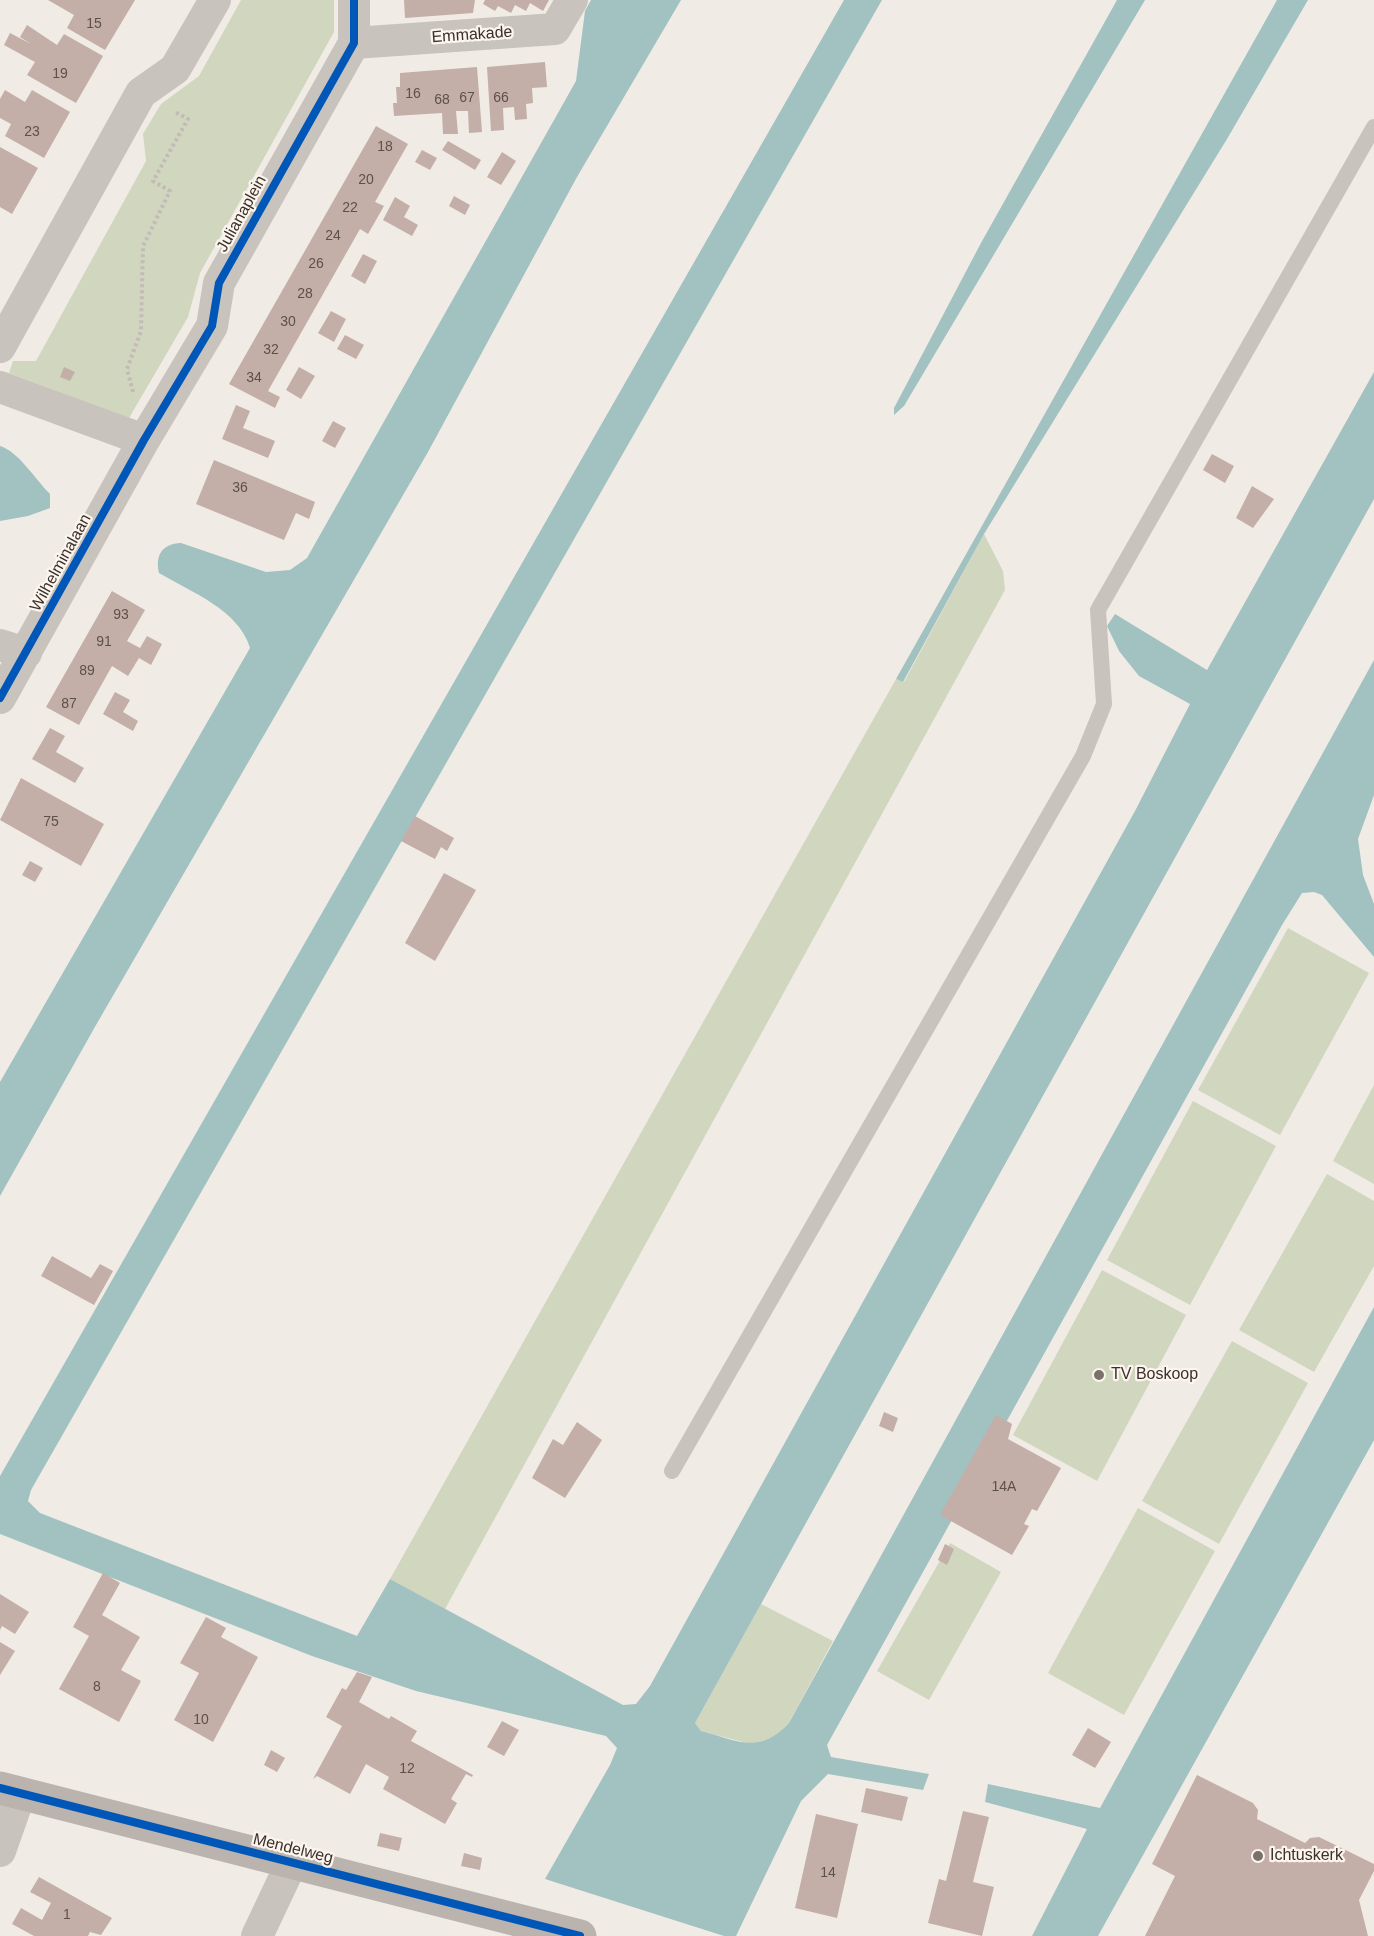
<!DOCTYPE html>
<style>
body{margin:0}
canvas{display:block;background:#f0ebe5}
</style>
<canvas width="1374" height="1936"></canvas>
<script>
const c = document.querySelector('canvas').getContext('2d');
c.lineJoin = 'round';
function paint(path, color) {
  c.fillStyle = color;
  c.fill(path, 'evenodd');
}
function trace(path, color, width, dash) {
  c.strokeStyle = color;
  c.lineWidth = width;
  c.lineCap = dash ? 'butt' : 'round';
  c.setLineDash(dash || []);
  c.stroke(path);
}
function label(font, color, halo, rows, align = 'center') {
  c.font = font + ' Arial,sans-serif';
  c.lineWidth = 4.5;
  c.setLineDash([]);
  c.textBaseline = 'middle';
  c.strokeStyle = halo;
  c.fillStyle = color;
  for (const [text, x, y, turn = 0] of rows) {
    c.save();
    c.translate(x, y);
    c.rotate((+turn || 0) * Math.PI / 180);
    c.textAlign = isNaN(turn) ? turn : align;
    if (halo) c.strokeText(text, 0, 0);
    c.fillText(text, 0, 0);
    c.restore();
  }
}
const green = new Path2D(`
 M241 0H334V32L200 273 188 317 129 418 9 373 13 361H36L146 161 143 134 161 104 199 76Z
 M984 534 1003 571 1005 590 445 1609 390 1579 896 679 904 682Z
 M1288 928 1369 973 1280 1135 1198 1090Z
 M1374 1085V1184L1333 1161Z
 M1193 1101 1276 1146 1190 1305 1107 1260Z
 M1327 1174 1374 1201V1266L1314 1372 1239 1330Z
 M1102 1270 1186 1315 1097 1481 1013 1435Z
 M1232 1341 1308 1383 1219 1544 1142 1501Z
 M1138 1508 1215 1551 1124 1715 1048 1673Z
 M950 1543 1001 1572 929 1700 877 1671Z
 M761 1604 833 1641 789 1723 774 1739 751 1744 701 1731 695 1723Z`);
const water = new Path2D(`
 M591 0H681L577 177 428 452 96 1025 0 1196V1082L250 648C239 610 191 592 159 573 155 555 162 544 181 543L266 572 290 570 307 558 576 81 585 11Z
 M844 0H882L31 1490 28 1501 40 1513 357 1636 390 1579 623 1705 636 1704 650 1686 1135 811 1190 704 1139 676 1119 651 1107 626 1115 614 1207 670 1374 372V499L695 1723 701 1731C739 1741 759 1755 789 1723L1374 660V795L1358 839 1363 875 1374 904V957L1322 895 1314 892 1302 893 1282 925 827 1745 831 1757 929 1774 923 1790 828 1774 801 1801 736 1936H724L545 1879 610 1765 617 1748 606 1736 416 1691 312 1656 0 1534V1476Z
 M1117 0H1145L904 406 894 415V408L981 243Z
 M1277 0H1308L1227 139 984 534 903 682 896 679Z
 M0 446C19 452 35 479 50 494V508L28 516 0 521Z
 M1374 1307V1440L1098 1936H1032L1087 1829 985 1802 988 1784 1100 1808Z`);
const building = new Path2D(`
 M48 0H135L105 50 67 28 74 15Z
 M404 0H475L473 13 405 18Z
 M485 0H549L543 11 530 3 526 11 515 5 511 13 498 6 495 11 483 4Z
 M27 25 57 45 64 34 103 56 76 103 27 75 35 62 4 45 10 33 31 44 20 37Z
 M545 62 547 87 532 88 533 103 526 104 527 119 515 120 514 107 503 108 504 130 491 131 487 67Z
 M477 67 482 132 469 133 468 111H456L458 134H443L442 113 394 116 393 103H397L396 87H400V73Z
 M5 90 25 102 32 90 70 112 44 158 5 136 11 124 0 118V99Z
 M376 126 408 144 375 202 384 206 368 234 360 229 268 391 280 397 275 408 229 384Z
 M448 141 481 160 475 170 442 150Z
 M0 147 38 168 12 214 0 207Z
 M422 150 437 158 430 170 415 162Z
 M502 152 516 161 501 185 487 177Z
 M454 196 470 205 465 215 449 206Z
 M395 197 410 206 404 217 418 225 412 236 383 220Z
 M363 254 377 261 365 284 351 276Z
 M331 311 346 319 334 342 318 333Z
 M345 335 364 345 356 359 337 349Z
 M64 367 75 372 70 381 60 377Z
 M299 367 315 376 301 399 286 390Z
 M236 405 250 411 243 428 275 441 268 458 222 439Z
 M333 421 346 428 335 448 322 441Z
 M1212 454 1234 466 1225 483 1203 470Z
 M214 460 315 502 309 519 296 513 284 540 196 504Z
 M1252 486 1274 499 1253 528 1236 518Z
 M112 591 145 610 127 641 140 648 147 636 162 644 151 665 139 658 128 676 112 666 79 725 46 707Z
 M115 692 130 700 123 712 138 721 133 731 103 714Z
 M50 728 65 736 56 752 84 768 75 783 32 759Z
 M21 778 104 824 81 866 0 820Z
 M415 816 454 838 447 851 441 847 435 859 401 841Z
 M30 861 43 868 35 882 22 875Z
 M444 873 476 890 435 961 405 943Z
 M52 1256 91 1278 100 1264 113 1271 94 1305 41 1276Z
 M884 1412 898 1418 893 1432 879 1426Z
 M996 1415 1012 1424 1008 1439 1061 1468 1037 1511 1032 1509 1024 1524 1029 1526 1012 1555 940 1515Z
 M577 1422 602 1440 565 1498 532 1478 553 1439 563 1445Z
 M945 1544 954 1549 947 1565 938 1560Z
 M103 1573 120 1583 102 1615 140 1637 121 1670 141 1681 119 1722 59 1689 89 1636 73 1627Z
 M0 1594 29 1612 15 1634 2 1626 0 1630Z
 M206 1617 226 1628 221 1637 258 1657 213 1742 174 1720 199 1673 180 1663Z
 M0 1642 15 1651 0 1675Z
 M357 1672 372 1677 359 1702 389 1719 391 1716 417 1731 411 1741 473 1775 472 1777 466 1774 451 1799 457 1803 445 1824 383 1789 389 1777 366 1764 350 1794 317 1776 313 1779 342 1726 326 1717 342 1688 346 1690Z
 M502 1721 519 1730 504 1756 487 1747Z
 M1088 1728 1111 1742 1095 1768 1072 1755Z
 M271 1750 285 1758 277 1772 264 1765Z
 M1197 1775 1253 1803 1258 1810 1257 1819 1305 1843 1310 1838 1319 1837 1374 1864V1871L1359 1900 1368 1936H1145L1175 1876 1152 1864Z
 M866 1788 908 1797 902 1821 861 1812Z
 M963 1811 989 1817 973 1882 994 1887 982 1936 928 1923 939 1879 946 1881Z
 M816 1814 858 1824 837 1918 795 1908Z
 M380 1833 402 1838 399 1851 377 1846Z
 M464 1853 482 1858 480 1870 461 1866Z
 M39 1877 112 1918 101 1935 90 1932 88 1936H34L12 1924 21 1908 42 1920 51 1903 30 1892Z`);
const path = new Path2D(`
 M133 392 127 369 141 331 143 246 170 191 153 181 188 119 175 112`);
const lane = new Path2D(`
 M672 1471 1083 756 1104 704 1098 610 1374 127`);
const street = new Path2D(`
 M354 43 555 29 572 0
 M0 347 141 93 175 69 215 0
 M0 387 144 440
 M0 645 26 653
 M0 698 144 440 212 326 219 283 354 43V0
 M0 1851 20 1794
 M257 1936 292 1862`);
const secondary = new Path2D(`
 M0 1788 580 1936`);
const cycleway = new Path2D(`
 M0 698 144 440 212 326 219 283 354 43V0
 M0 1788 580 1936`);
const markers = [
 [1099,1375,6,"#7a716c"],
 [1258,1856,6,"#7a716c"]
];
const numberNames = [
 ["15",94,24],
 ["19",60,74],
 ["16",413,94],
 ["67",467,98],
 ["66",501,98],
 ["68",442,100],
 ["23",32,132],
 ["18",385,147],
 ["20",366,180],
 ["22",350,208],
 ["24",333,236],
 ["26",316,264],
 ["28",305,294],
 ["30",288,322],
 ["32",271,350],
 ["34",254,378],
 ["36",240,488],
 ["93",121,615],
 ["91",104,642],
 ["89",87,671],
 ["87",69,704],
 ["75",51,822],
 ["14A",1004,1487],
 ["8",97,1687],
 ["10",201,1720],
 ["12",407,1769],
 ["14",828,1873],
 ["1",67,1915]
];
const streetNames = [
 ["Emmakade",472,35,-4],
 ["Julianaplein",242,214,-61],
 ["Wilhelminalaan",61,563,-61],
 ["Mendelweg",293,1849,14]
];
const poiNames = [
 ["TV Boskoop",1111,1375],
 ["Ichtuskerk",1270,1856]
];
paint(green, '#d1d6bf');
paint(water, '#a1c2c1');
paint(building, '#c3afa7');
trace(path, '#c2bbb6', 4, [3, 3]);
trace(lane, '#c9c3be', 16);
trace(street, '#c9c3be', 32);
trace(secondary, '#bab3ae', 33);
trace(cycleway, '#0057b8', 8);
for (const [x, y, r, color] of markers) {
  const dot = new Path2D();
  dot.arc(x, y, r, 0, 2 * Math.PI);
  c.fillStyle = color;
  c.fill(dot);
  trace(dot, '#fbf5ee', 2);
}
label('14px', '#5d504a', null, numberNames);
label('16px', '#3b302b', '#fbf5ee', streetNames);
label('16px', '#3b302b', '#fbf5ee', poiNames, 'left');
</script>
